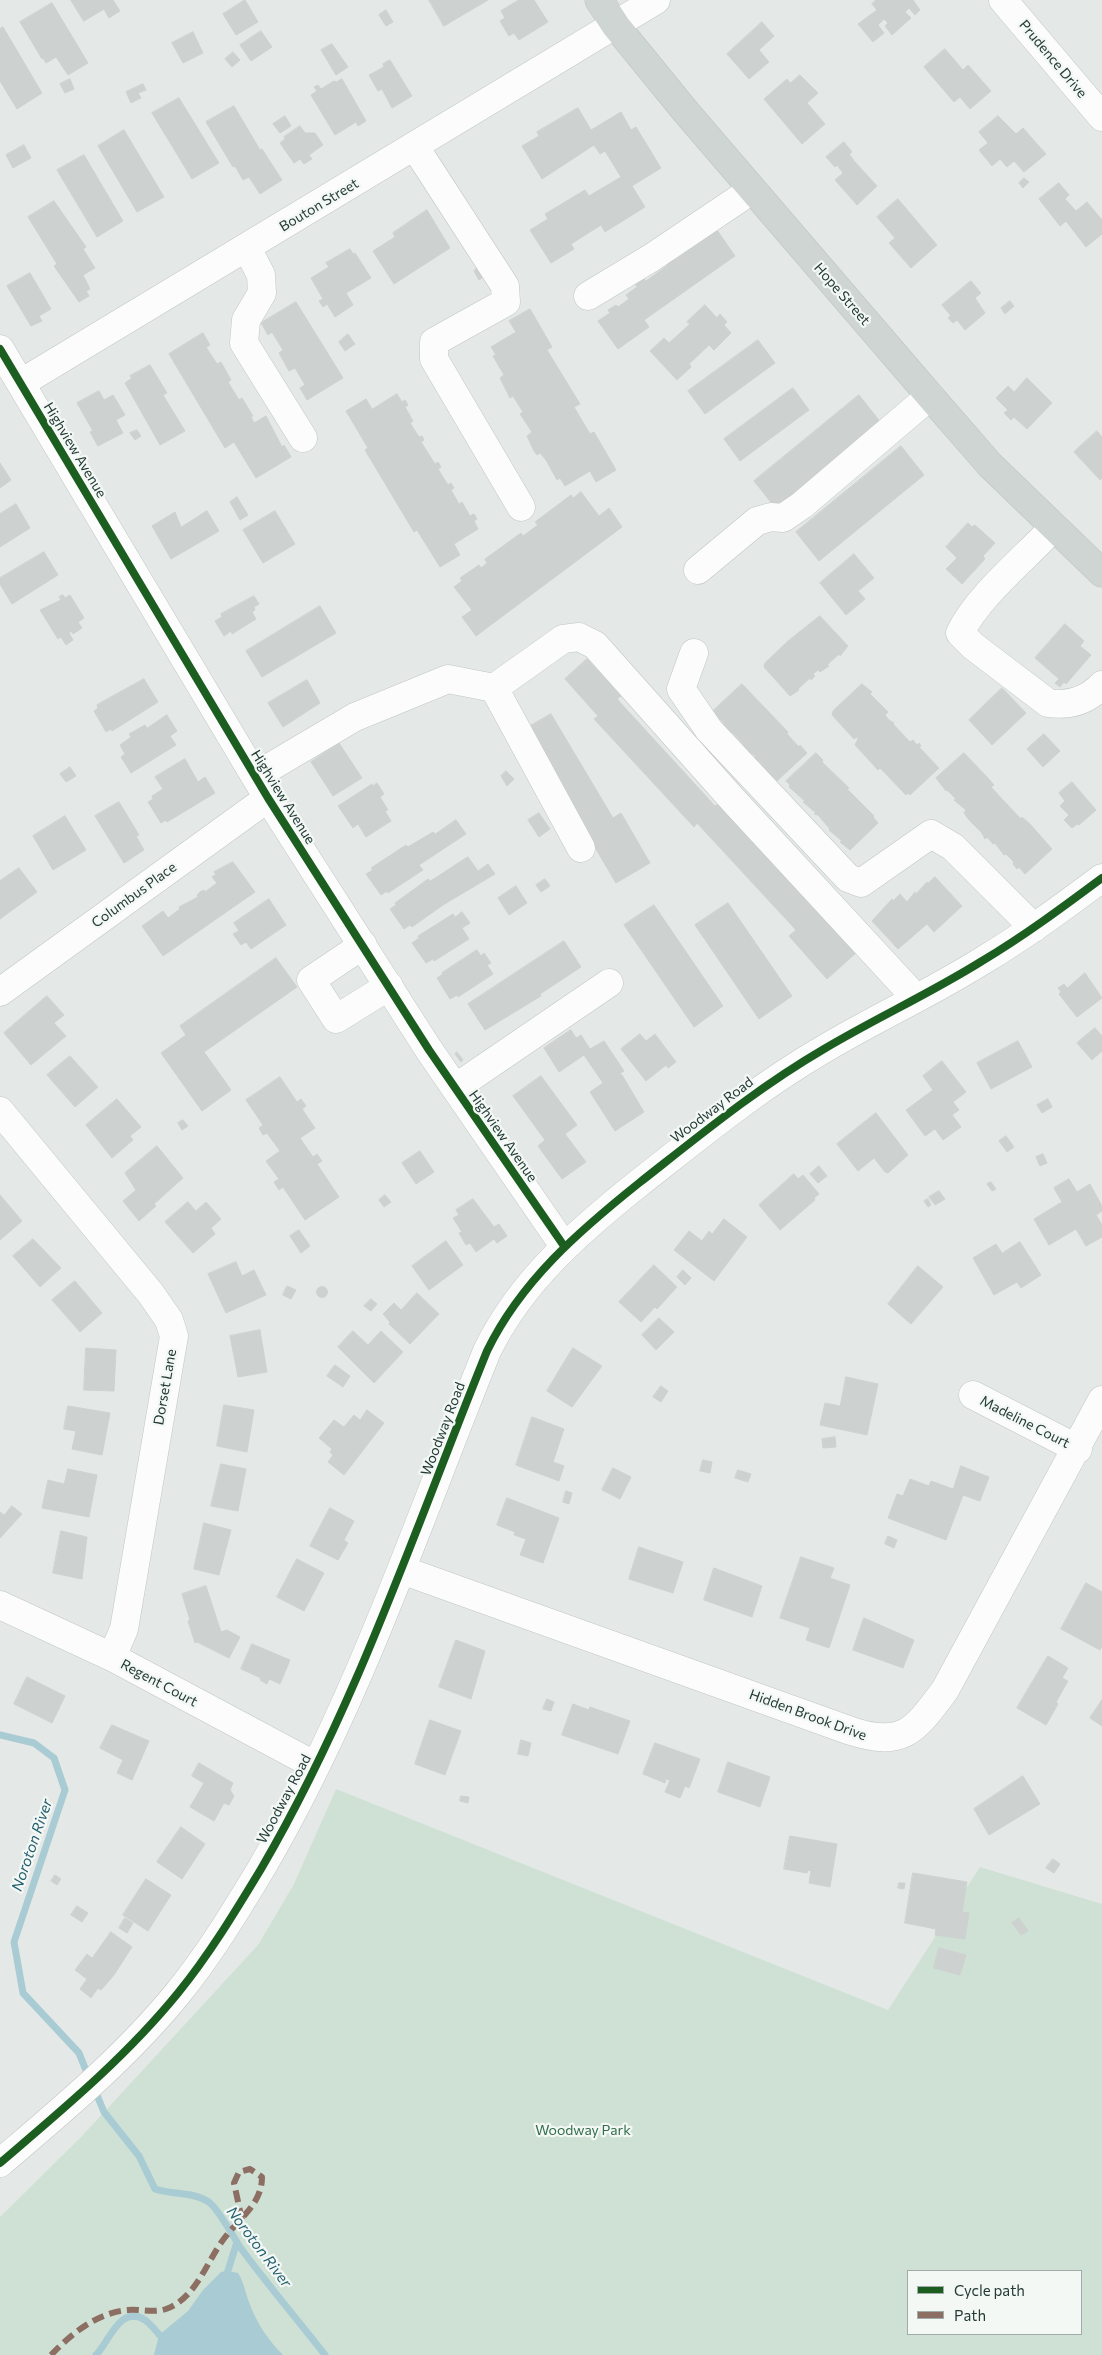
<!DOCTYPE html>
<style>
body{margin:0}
#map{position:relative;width:1102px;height:2355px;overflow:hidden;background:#e4e9e7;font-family:Commissioner,sans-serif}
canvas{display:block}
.legend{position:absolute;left:907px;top:2270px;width:175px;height:65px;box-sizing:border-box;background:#f3f8f5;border:1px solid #a0aca9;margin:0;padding:6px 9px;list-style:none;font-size:15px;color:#243a36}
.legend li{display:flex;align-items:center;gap:10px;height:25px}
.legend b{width:25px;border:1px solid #a0aca9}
</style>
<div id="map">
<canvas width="1102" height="2355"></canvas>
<ul class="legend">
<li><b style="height:6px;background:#1b5e20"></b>Cycle path</li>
<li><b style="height:6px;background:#8d6e63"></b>Path</li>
</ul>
</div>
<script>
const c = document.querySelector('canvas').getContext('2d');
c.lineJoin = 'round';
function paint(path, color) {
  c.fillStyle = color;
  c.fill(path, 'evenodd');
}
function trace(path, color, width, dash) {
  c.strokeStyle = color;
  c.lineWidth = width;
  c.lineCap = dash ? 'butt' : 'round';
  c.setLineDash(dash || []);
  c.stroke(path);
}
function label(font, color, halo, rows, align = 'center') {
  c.font = font + ' Commissioner,sans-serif';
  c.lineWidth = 4.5;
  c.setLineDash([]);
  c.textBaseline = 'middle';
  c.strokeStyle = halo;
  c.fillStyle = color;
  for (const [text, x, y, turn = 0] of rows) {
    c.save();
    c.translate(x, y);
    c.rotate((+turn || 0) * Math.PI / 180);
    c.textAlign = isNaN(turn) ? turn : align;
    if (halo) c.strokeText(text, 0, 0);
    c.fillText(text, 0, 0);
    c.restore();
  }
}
const green = new Path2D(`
 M336 1789 888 2010 980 1867 1102 1904V2355H0V2217L82 2136 258 1945 294 1884ZM908 2271H1081V2334H908Z`);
const water = new Path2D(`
 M227 2271 238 2273C244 2282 245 2292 249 2302 256 2322 268 2340 283 2355H154L159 2335 188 2311 203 2290 221 2272Z`);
const stream = new Path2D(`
 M0 1735 34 1743 54 1758 65 1790 14 1942 23 1993 79 2053 89 2078
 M94 2088 104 2112 139 2156 155 2189C172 2195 194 2191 210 2203 218 2209 233 2236 240 2247 267 2284 297 2319 325 2355
 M225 2280 237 2242
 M96 2355C109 2342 120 2304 145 2320 152 2325 158 2334 164 2340`);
const building = new Path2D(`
 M71 0H113L120 11 109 18 104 9 84 21Z
 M245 0 258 22 236 35 223 14Z
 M429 0H488L444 26Z
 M519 0H534L548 22 519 40 514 33 509 36 500 21 505 18 501 11Z
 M876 0H913L920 10 915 15 909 8 905 12 911 18 892 35 885 26 888 23 884 19 878 25 884 33 873 42 858 24 877 10 872 4Z
 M52 3 88 63 68 75 56 57 46 63 43 58 42 59 20 22Z
 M386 10 393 22 386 26 379 15Z
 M762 22 774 36 759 50 769 62 749 79 727 54Z
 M3 27 42 93 17 109 0 81V29Z
 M261 31 272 47 251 61 240 45Z
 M193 32 203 53 183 63 172 43Z
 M332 44 348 67 336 75 321 50Z
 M945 49 963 70 968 65 991 91 970 109 960 97 954 102 924 67Z
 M233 52 240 60 232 67 225 59Z
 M390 60 412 96 392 108 382 89 378 91 369 75 384 67 383 64Z
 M800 75 818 93 807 103 825 124 802 144 764 99 787 79 790 83Z
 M70 79 74 89 65 93 60 84Z
 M342 79 366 121 358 126 356 122 335 135 311 95 317 91 314 87 318 85 321 89 334 81 336 82Z
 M143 84 146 90 138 93 141 98 131 103 126 92Z
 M179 98 219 163 192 179 152 113Z
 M234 106 260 150 262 149 282 180 260 194 249 177 243 180 235 166 233 167 206 122Z
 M578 108 591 130 621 112 631 130 636 127 661 168 632 186 645 207 605 232 601 225 571 244 574 249 551 263 530 230 548 219 545 214 585 190 589 196 621 177 605 151 600 154 594 145 542 179 522 146 539 136 537 132Z
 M285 116 291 126 280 133 273 124Z
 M998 116 1016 134 1023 128 1046 154 1024 172 1014 161 1007 167 1000 159 992 166 979 150 988 143 979 132Z
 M300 126 305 133H315L323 145 309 155 312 159 304 164 300 159 294 163 280 143 285 139 284 137Z
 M124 130 164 197 137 212 98 146Z
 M844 142 852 152 849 154 855 162 877 186 857 205 835 180 843 173 837 165 835 167 826 157Z
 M24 145 31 158 13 168 6 155Z
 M84 155 123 221 97 237 57 170Z
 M1024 178 1029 182 1023 188 1019 183Z
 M1059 183 1069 195 1065 199 1076 211 1087 202 1102 220V234L1086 247 1066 221 1060 226 1039 199Z
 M898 199 937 245 911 268 889 243 895 238 877 217Z
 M54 201 86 247 83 249 95 268 83 275 90 289 86 291 89 296 79 302 54 266 57 264 28 217Z
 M427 210 450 248 394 284 373 251 395 237 393 233Z
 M717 230 735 256 644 320 649 327 618 349 598 321 610 313 608 310 616 305 618 307 629 299 626 295 637 287 635 283 643 277 646 281 668 265 665 262 672 256 675 260 698 244 695 240Z
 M350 249 353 254 355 253 371 278 346 293 353 305 335 317 327 304 323 307 319 301 323 299 311 278 329 267 326 263Z
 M477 268 483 277 479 280 474 271Z
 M30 273 51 309 39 316 42 321 31 326 7 286Z
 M971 281 981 293 975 298 985 313 965 330 957 320 953 323 948 318 951 316 942 305Z
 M1010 301 1014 306 1005 314 1001 308Z
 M296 302 343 378 307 400 300 388 305 385 295 368 289 371 279 353 283 350 272 332 268 335 261 323Z
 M705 305 717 318 720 314 727 322 724 325 731 333 714 350 709 345 689 364 691 367 677 380 650 351 664 338 669 343 690 324 687 322Z
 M530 309 552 347 547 350 580 404 574 407 590 434 594 432 616 470 596 482 590 471 565 486 560 478 557 480 546 460 540 453 537 455 534 451 527 436 532 432 520 414 523 412 513 396 510 398 500 378 504 375 493 356 496 355 491 347 516 332 509 321Z
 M203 333 210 345 206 347 217 364 221 362 231 380 228 382 239 400 242 398 253 416 251 417 254 423 266 416 282 447 284 445 291 457 256 478 234 442 225 448 169 354Z
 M348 334 355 344 345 351 339 342Z
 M758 340 775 363 705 414 688 391Z
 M150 365 167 393 163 395 185 431 160 445 125 383 132 378 130 376Z
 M1027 378 1052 403 1027 429 1014 417 1011 420 1004 413 1008 410 996 398 1008 386 1014 392Z
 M793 388 809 410 740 461 724 439Z
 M99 391 104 400 113 395 125 415 116 420 123 433 98 446 90 432 93 431 77 403Z
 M397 394 402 402 405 400 408 405 405 407 413 421 410 423 419 437 422 436 424 440 421 442 435 464 438 462 441 467 438 469 448 485 451 483 454 488 451 490 459 504 462 502 470 516 474 514 477 519 474 521 478 529 454 544 460 555 440 567 417 530 414 532 365 450 368 448 346 411 366 399 372 409Z
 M859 395 882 424 777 510 754 481Z
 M137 430 141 436 135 440 130 433Z
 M1097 431 1102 437V478L1100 480 1074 452Z
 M901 446 924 475 819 561 796 532Z
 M0 463 11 480 0 488Z
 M581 492 599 516 609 508 622 527 476 636 462 617 472 610 454 587 462 581 460 578 479 565 481 568 487 563 485 559 521 533 523 536 538 525 535 522 571 495 573 498Z
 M237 497 248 515 240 520 230 502Z
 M16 504 30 528 0 547V514Z
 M207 511 219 531 171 559 152 526 175 512 181 527Z
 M275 511 295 544 263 563 243 530Z
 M968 523 972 527 975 525 995 543 983 556 985 559 962 584 946 569 957 558 946 547Z
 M44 552 58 575 12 604 0 584V578Z
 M854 554 874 578 858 591 865 599 846 615 820 583Z
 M63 595 65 598 70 595 84 618 78 622 82 628 73 634 71 631 69 633 73 640 66 645 61 637 58 639 40 610 61 600 59 597Z
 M254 596 259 604 254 607 255 610 252 612 256 619 232 634 231 631 224 636 215 621 222 617 221 614Z
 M320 606 336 633 262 677 246 651Z
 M820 616 848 646 840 656 839 654 827 665 829 666 820 672 818 670 813 674 815 676 811 680 810 678 798 689 799 690 790 696 764 667 765 663 788 641Z
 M1065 624 1084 641 1080 646 1091 655 1066 684 1064 682 1060 687 1055 683 1059 679 1035 658Z
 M587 659 621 696 617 699 715 806 719 803 857 952 827 979 789 936 796 930 697 823 694 827 594 719 598 716 565 679Z
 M144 679 158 702 112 731 111 729 106 732 94 711 98 708 97 705Z
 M307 680 320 703 283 727 268 703Z
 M742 684 788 732 787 734 799 747 800 745 807 753 777 781 772 775 771 777 770 774 758 760 754 759 756 757 743 746 744 745 732 732 731 733 721 720 718 719 719 718 713 711Z
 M862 684 872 692 870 694 888 712 885 715 889 720 894 723 893 724 910 742 913 740 917 745 919 743 921 746 919 747 939 768 910 795 908 793 906 795 880 768 878 770 855 745 858 739 857 737 854 739 832 715 833 711Z
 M1002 688 1026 713 992 745 969 720Z
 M551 714 613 818 621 813 650 863 616 883 525 729Z
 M167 715 177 731 170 736 176 745 131 773 121 757 125 754 120 745 131 737 129 734 145 725 147 728Z
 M1044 734 1060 751 1043 767 1027 749Z
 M339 743 362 778 333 796 311 762Z
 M816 753 823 760 822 762 849 788 847 789 874 816 873 817 878 823 850 850 840 842 842 841 829 830 830 829 818 815 814 814 816 813 803 802 805 801 789 787 790 785 786 781Z
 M964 753 987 777 994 785 991 787 1003 800 1021 819 1022 817 1030 824 1052 849 1025 874 1019 867 1017 869 1013 864 1014 862 1006 854 1004 855 995 843 993 844 987 837 985 839 982 833 969 820 964 813 966 810 954 800 956 799 947 790 946 791 936 778Z
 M185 759 198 782 205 777 215 793 167 822 166 820 161 823 148 802 153 799 152 796 163 789 155 777Z
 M70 767 76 776 66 782 60 774Z
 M506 771 514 779 507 786 501 776Z
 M1072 782 1096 810 1079 825 1077 824 1072 828 1064 820 1069 815 1060 806 1065 801 1059 793Z
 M377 783 384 794 380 797 388 810 385 811 391 821 366 837 358 824 353 828 338 806 372 784 373 786Z
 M119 802 139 835 136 836 144 850 124 863 95 816Z
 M539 813 550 829 539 837 528 820Z
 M65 816 86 850 53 870 33 836Z
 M456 820 466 834 419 865 423 870 388 893 387 891 381 895 366 874 373 870 371 868 406 845 408 847 433 832 435 834Z
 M468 857 478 871 488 864 495 874 443 905 412 927 410 925 404 929 390 909 396 905 395 903 428 879 430 881Z
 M233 862 255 892 163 956 142 926 163 911 168 918 180 909 179 907 198 897 197 895 200 892 204 890 205 892 217 883 212 877 216 874 214 872Z
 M19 868 37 892 0 919V881Z
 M935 877 962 906 934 932 927 924 898 949 872 921 892 899 893 901 900 894 907 902 915 892 916 894 927 882 928 883Z
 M545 879 550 886 541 892 536 885Z
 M516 886 527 903 509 915 498 898Z
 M269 899 286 925 251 949 246 942 241 945 233 934 239 931 234 923Z
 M728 903 792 996 759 1019 695 925Z
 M654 905 723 1006 694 1027 624 925Z
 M462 912 470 923 462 928 469 939 434 961 433 959 426 963 412 943 419 938 418 936 453 914 455 917Z
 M564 941 581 967 540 994 541 996 485 1030 468 1004Z
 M477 950 481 956 484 953 491 963 487 965 493 974 458 997 457 995 450 999 437 978 443 974 442 973Z
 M276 958 297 987 204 1052 231 1090 202 1111 161 1053 186 1035 180 1026Z
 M1085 973 1102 998 1077 1017 1059 994 1061 992 1058 988 1064 984 1067 988Z
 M47 996 64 1015 54 1023 66 1036 31 1065 4 1033Z
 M1095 1028 1102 1036V1051L1092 1060 1077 1043Z
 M571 1030 576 1038 581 1035 590 1049 604 1041 624 1071 619 1074 622 1075 644 1112 615 1131 590 1092 603 1083 584 1055 559 1072 544 1048Z
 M640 1034 646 1041 655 1034 676 1062 668 1068 666 1065 646 1081 621 1049Z
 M1018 1041 1032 1067 991 1089 977 1063Z
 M457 1052 463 1060 461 1062 455 1054Z
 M70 1056 98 1087 75 1107 47 1075Z
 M942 1061 966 1092 953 1102 959 1110 952 1115 961 1127 943 1140 935 1129 925 1136 906 1110 933 1090 923 1076Z
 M541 1076 577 1125 565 1134 586 1162 562 1179 538 1146 545 1140 513 1096Z
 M280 1077 297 1102 301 1099 306 1106 302 1109 315 1128 300 1138 313 1157 317 1154 322 1161 317 1164 339 1197 305 1220 283 1187 279 1190 274 1182 279 1179 266 1161 280 1151 267 1133 263 1135 259 1128 263 1125 246 1100Z
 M117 1099 141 1127 130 1136 133 1140 112 1158 86 1125Z
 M1048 1099 1052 1107 1042 1113 1037 1105Z
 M876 1113 908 1155 888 1173 885 1172 874 1158 858 1171 837 1144Z
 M183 1120 188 1126 182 1130 178 1123Z
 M1006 1136 1014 1147 1007 1152 999 1141Z
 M157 1146 183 1178 154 1204 156 1206 139 1221 123 1201 136 1190 125 1173Z
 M420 1151 434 1172 416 1184 402 1163Z
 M1043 1154 1047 1163 1040 1166 1036 1157Z
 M819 1166 827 1176 818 1183 810 1174Z
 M794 1174 798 1179 803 1175 819 1194 814 1198 815 1200 780 1230 759 1205Z
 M1069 1179 1077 1192 1090 1184 1102 1206V1211L1096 1215 1102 1225V1237L1086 1246 1076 1229 1049 1245 1034 1219 1062 1202 1054 1188Z
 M991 1182 996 1189 992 1191 987 1184Z
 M939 1191 945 1199 935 1205 929 1197Z
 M0 1195 22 1221 0 1240Z
 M385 1195 391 1202 384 1207 379 1200Z
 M473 1199 494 1227 499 1224 507 1236 497 1243 494 1239 476 1252 470 1243 466 1245 459 1233 462 1232 453 1218 459 1215 456 1210Z
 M928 1199 931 1205 928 1207 924 1201Z
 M188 1202 196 1211 206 1202 221 1219 211 1228 215 1234 193 1253 165 1222Z
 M724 1219 747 1237 714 1281 674 1250 689 1231 702 1241 709 1231 712 1234Z
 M299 1230 310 1246 301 1253 290 1236Z
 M33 1239 61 1268 40 1287 13 1256Z
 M446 1241 463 1265 429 1290 412 1266Z
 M1020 1242 1041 1275 1021 1288 1017 1282 994 1295 973 1258 996 1244 1002 1253Z
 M236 1262 242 1276 254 1270 266 1295 226 1313 208 1274Z
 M654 1265 677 1287 657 1309 655 1307 641 1322 619 1302Z
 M918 1266 943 1287 911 1324 888 1304Z
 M683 1270 691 1278 685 1285 677 1277Z
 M75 1281 102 1313 80 1332 52 1300Z
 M287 1286 296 1290 291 1299 283 1295Z
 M316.5 1292a5.5 5.5 0 1 1 11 0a5.5 5.5 0 1 1-11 0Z
 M417 1293 439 1314 410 1344 389 1324 390 1322 383 1314 394 1303 401 1310Z
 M371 1299 377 1304 371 1311 364 1306Z
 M659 1318 674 1332 656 1350 642 1335Z
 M260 1330 267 1372 238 1377 230 1336Z
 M353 1331 368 1345 381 1331 403 1352 374 1383 338 1347Z
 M86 1348 116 1350 114 1391 84 1390Z
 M573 1348 602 1366 572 1407 547 1391Z
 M335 1365 350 1376 343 1387 327 1376Z
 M846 1377 878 1384 867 1435 820 1425 825 1403 840 1406Z
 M661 1386 668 1391 661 1402 653 1397Z
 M224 1405 254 1410 247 1452 217 1446Z
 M68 1406 110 1413 102 1455 72 1449 76 1431 64 1429Z
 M367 1410 384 1423 344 1475 328 1462 333 1455 330 1452 332 1449 319 1438 334 1420 344 1427 354 1415 360 1420Z
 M532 1417 564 1429 553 1462 564 1466 559 1481 516 1465Z
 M835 1437 836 1447 823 1448 822 1439Z
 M703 1460 712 1462 710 1473 700 1471Z
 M221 1464 246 1469 238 1511 211 1506Z
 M961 1466 989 1477 980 1501 963 1495 946 1540 888 1518 897 1494 903 1496 910 1479 929 1486 931 1481 953 1489Z
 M613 1468 631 1477 620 1499 602 1490Z
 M68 1469 97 1475 89 1517 42 1508 48 1480 64 1484Z
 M738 1470 751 1474 748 1482 735 1478Z
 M566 1491 572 1493 569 1504 563 1502Z
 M507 1498 559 1518 543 1563 520 1555 526 1539 514 1535 515 1532 497 1525Z
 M12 1506 22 1514 0 1538V1512L4 1515Z
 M330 1508 354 1521 344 1540 348 1543 338 1560 310 1546Z
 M204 1523 231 1530 219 1575 194 1569Z
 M61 1531 87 1537 82 1579 53 1573Z
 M888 1536 897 1540 894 1548 885 1544Z
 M639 1547 683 1562 673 1593 629 1579Z
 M801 1557 834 1568 830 1578 850 1585 829 1648 806 1640 810 1628 780 1618Z
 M297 1559 324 1573 304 1611 277 1597Z
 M714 1568 762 1586 752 1617 704 1600Z
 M1086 1583 1102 1592V1646L1100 1650 1061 1629Z
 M206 1586 221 1632 227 1630 240 1637 229 1658 197 1642 195 1643 188 1621 190 1620 182 1594Z
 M864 1618 914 1640 903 1668 853 1650Z
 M456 1640 485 1651 471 1699 439 1687Z
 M252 1644 290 1660 280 1684 269 1679 267 1684 260 1680 261 1678 241 1669Z
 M1048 1656 1068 1668 1062 1678 1068 1681 1056 1702 1058 1704 1046 1725 1017 1708Z
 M27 1677 65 1696 52 1723 14 1704Z
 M547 1699 554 1702 551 1711 543 1709Z
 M1102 1700V1726L1090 1718Z
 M573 1704 589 1710 590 1707 630 1721 618 1754 562 1735Z
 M430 1720 461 1731 445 1775 415 1764Z
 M112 1725 149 1741 132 1780 117 1773 123 1760 100 1748Z
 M521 1740 531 1743 528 1756 518 1754Z
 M655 1743 700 1759 689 1788 685 1786 680 1798 665 1792 670 1780 666 1779 665 1783 643 1774Z
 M728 1762 770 1777 760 1807 718 1792Z
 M199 1763 233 1783 230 1790 234 1796 229 1805 224 1803 214 1821 190 1807 204 1783 192 1776Z
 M1023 1776 1040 1804 989 1835 974 1809Z
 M461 1796 469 1797 468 1803 460 1801Z
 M181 1827 205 1844 182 1879 157 1862Z
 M790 1836 837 1844 830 1887 809 1883 811 1871 808 1870 807 1873 784 1869Z
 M1053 1859 1060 1864 1054 1873 1046 1868Z
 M913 1873 967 1882 962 1912 969 1913 965 1939 935 1935 936 1929 905 1923Z
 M55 1875 61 1879 57 1885 51 1881Z
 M146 1879 171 1895 148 1931 123 1915Z
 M899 1883H905L904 1889 898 1888Z
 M77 1906 88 1913 82 1922 71 1915Z
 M125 1918 133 1923 127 1933 119 1928Z
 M1019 1918 1028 1931 1021 1935 1012 1923Z
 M111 1932 132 1947 114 1975 101 1990 98 1988 91 1998 80 1989 87 1979 75 1970 87 1954 92 1958Z
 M939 1948 966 1955 960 1975 934 1968Z`);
const minor = new Path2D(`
 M1003 0 1102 117
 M415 147 505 286 506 302 434 342V359L521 507
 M247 248 261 275 262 293 246 320 244 343 303 438
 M588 296 651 258 752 190
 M0 349 268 798 429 1050 564 1246
 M21 383 656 0
 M1053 528C1025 558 978 596 960 633L973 646 1048 703C1069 706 1087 701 1102 685
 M698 570 757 521 771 517 783 518 802 505 930 396
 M694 653 681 689 709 730 848 878 861 883 931 834 953 847 1034 928
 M494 688 581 848
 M255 776 355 717 448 679 494 688 563 639 579 637 595 645 733 800 916 998
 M363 945 311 980 336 1019 389 986
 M0 992 268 798
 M455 1088 609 983
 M0 1111 151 1294 169 1320 174 1336 124 1629 112 1657
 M973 1395 1078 1449
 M402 1570 851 1731C904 1748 915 1730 945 1690L1102 1400
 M0 1605 112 1657 316 1766
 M0 2163C62 2110 126 2057 178 1993 209 1955 235 1912 261 1869 357 1705 416 1526 487 1351 521 1281 579 1231 639 1183 699 1136 757 1088 824 1049 876 1018 931 993 982 961 1024 936 1063 907 1102 878`);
const major = new Path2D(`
 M599 0 616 26 686 112 930 396 990 465 1102 573`);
const quiet = new Path2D(`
 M51 2355C71 2334 98 2312 128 2310 140 2309 154 2313 166 2309 196 2298 206 2263 223 2240 238 2219 262 2205 262 2177L250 2169 239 2172 234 2183 242 2220`);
const cycleway = new Path2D(`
 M0 349 268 798 429 1050 564 1246
 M0 2163C62 2110 126 2057 178 1993 209 1955 235 1912 261 1869 357 1705 416 1526 487 1351 521 1281 579 1231 639 1183 699 1136 757 1088 824 1049 876 1018 931 993 982 961 1024 936 1063 907 1102 878`);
const streetNames = [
 ["Prudence Drive",1053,59,50],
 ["Bouton Street",319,205,-31],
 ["Hope Street",842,294,49],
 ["Highview Avenue",75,450,59],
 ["Highview Avenue",283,797,58],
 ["Columbus Place",134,895,-36],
 ["Woodway Road",712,1110,-37],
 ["Highview Avenue",503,1136,55],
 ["Dorset Lane",165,1387,-80],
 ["Madeline Court",1025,1422,27],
 ["Woodway Road",443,1429,-69],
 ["Regent Court",159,1683,28],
 ["Hidden Brook Drive",808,1715,20],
 ["Woodway Road",284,1799,-62]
];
const parkNames = [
 ["Woodway Park",583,2130]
];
const waterNames = [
 ["Noroton River",32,1845,-71],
 ["Noroton River",259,2247,53]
];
paint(green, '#cfe1d5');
paint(water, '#a9cbd3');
trace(stream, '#a9cbd3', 7);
paint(building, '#cdd2d0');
trace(building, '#cdd2d0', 1);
trace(minor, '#c1c6c4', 29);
trace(major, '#bdc4c3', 29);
trace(minor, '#fbfcfb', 28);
trace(major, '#ced5d3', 28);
trace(quiet, '#8d6e63', 6, [12, 6]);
trace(cycleway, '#1b5e20', 8);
label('14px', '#243a36', '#f3f8f5', streetNames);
label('14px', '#326d4c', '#f3f8f5', parkNames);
label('italic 15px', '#245f70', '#f3f8f5', waterNames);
</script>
